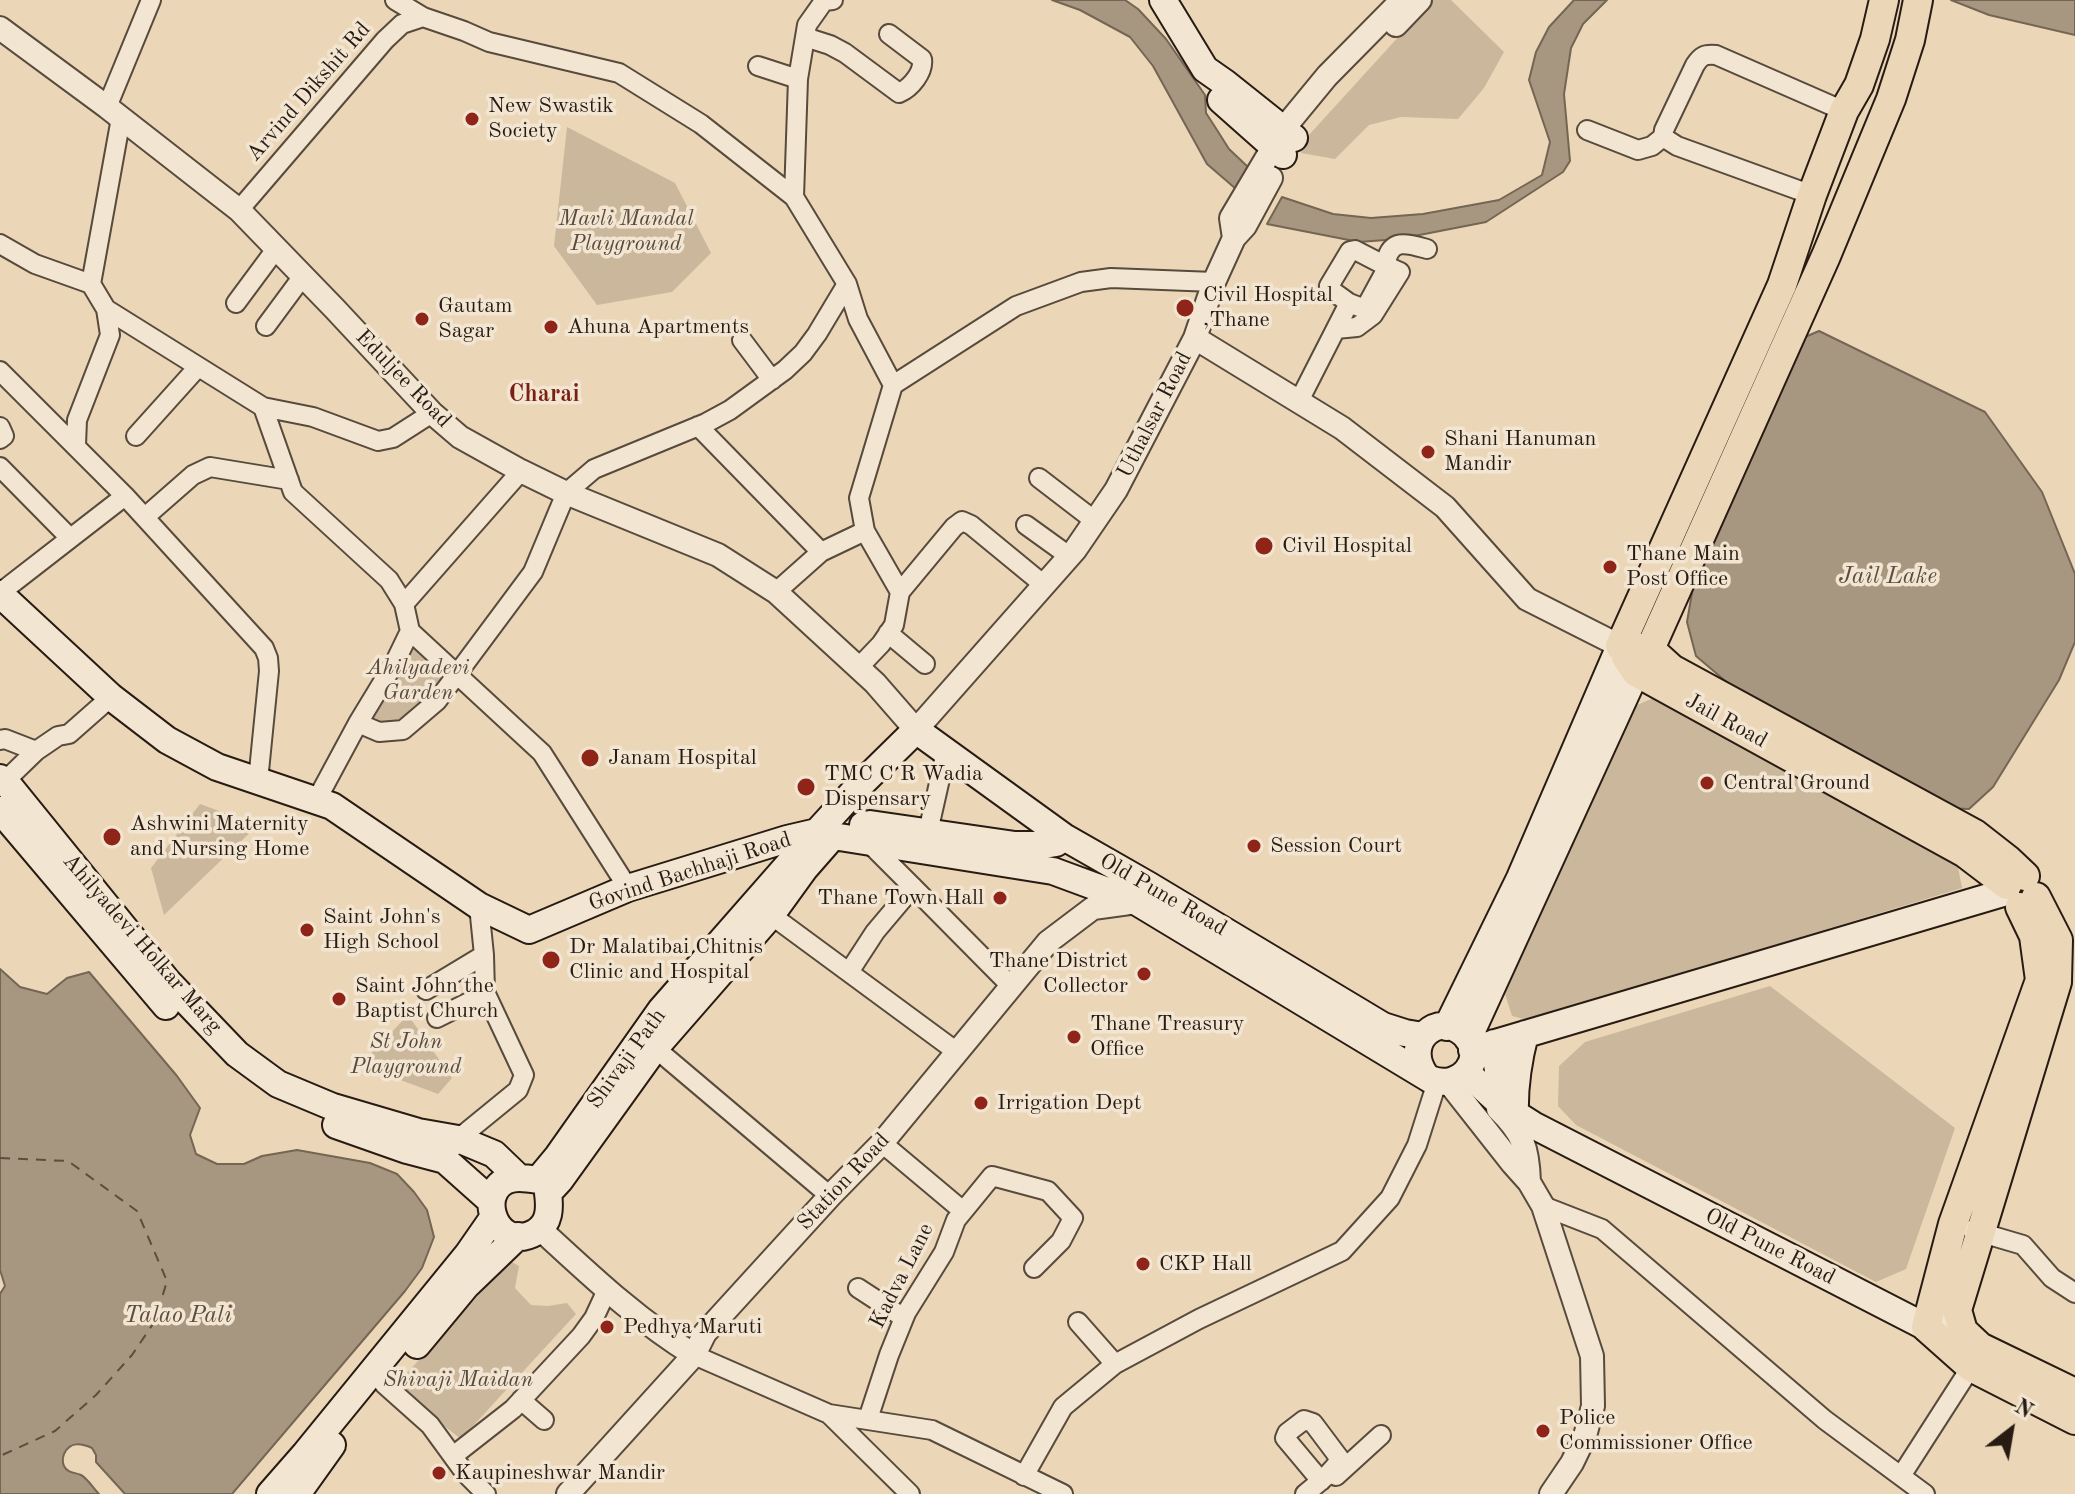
<!DOCTYPE html>
<style>
body{margin:0}
#map{position:relative;width:2075px;height:1494px;overflow:hidden;background:#ebd7b8;font-family:"Old Standard TT",serif}
canvas{display:block}
.north{position:absolute;left:1971px;top:1390px;width:80px;height:80px;-webkit-text-stroke:6px #f2e5d1;paint-order:stroke;rotate:31deg;font-size:22px;font-weight:700;line-height:32px;text-align:center;color:#271b13}
.north::after{content:'';display:block;margin:auto;width:28px;height:36px;background:#271b13;clip-path:polygon(50% 0,100% 100%,50% 72%,0 100%)}
</style>
<div id="map">
<canvas width="2075" height="1494"></canvas>
<div class="north">N</div>
</div>
<script>
const c = document.querySelector('canvas').getContext('2d');
c.lineJoin = 'round';
function paint(path, color) {
  c.fillStyle = color;
  c.fill(path, 'evenodd');
}
function trace(path, color, width, dash) {
  c.strokeStyle = color;
  c.lineWidth = width;
  c.lineCap = dash ? 'butt' : 'round';
  c.setLineDash(dash || []);
  c.stroke(path);
}
function label(font, color, halo, rows, align = 'center') {
  c.font = font + ' "Old Standard TT",serif';
  c.lineWidth = 7;
  c.setLineDash([]);
  c.textBaseline = 'middle';
  c.strokeStyle = halo;
  c.fillStyle = color;
  for (const [text, x, y, turn = 0] of rows) {
    c.save();
    c.translate(x, y);
    c.rotate((+turn || 0) * Math.PI / 180);
    c.textAlign = isNaN(turn) ? turn : align;
    if (halo) c.strokeText(text, 0, 0);
    c.fillText(text, 0, 0);
    c.restore();
  }
}
const green = new Path2D(`
 M1432 0H1451L1504 52 1484 88 1458 119 1401 117 1369 125 1335 159 1301 153 1308 136Z
 M567 127 675 183 711 253 672 292 597 305 554 246Z
 M413 640 451 672 405 741 370 716Z
 M1656 697 1957 862 1962 888 1528 1020 1512 1016 1505 994 1637 705Z
 M200 804 258 825 164 915 151 868Z
 M1770 986 1955 1128 1906 1269 1876 1282 1576 1125 1558 1106 1559 1066 1585 1042Z
 M408 1015 452 1078 438 1094 360 1065Z
 M510 1261 519 1266 515 1288 531 1305 548 1306 567 1303 576 1314 461 1439 394 1387Z`);
const water = new Path2D(`
 M1052 0H1125L1138 9 1166 39 1205 95 1206 113 1217 130 1229 149 1248 167 1236 189 1207 164 1153 66 1130 37 1080 10Z
 M1574 0H1607L1583 24 1571 48 1564 94 1570 161 1563 172 1486 222 1399 239 1359 242 1267 224 1282 197 1333 214 1371 218 1423 214 1499 200 1542 175 1550 142 1529 80 1536 52 1549 27Z
 M1951 0H2075V35L1989 15Z
 M1819 331 1985 412 2042 492 2075 574V642L2059 680 1993 787 1969 809 1945 808 1743 696 1696 656 1687 622 1693 587 1798 340Z
 M0 969 20 987 47 994 67 978 89 972 177 1076 200 1108 190 1135 196 1154 217 1164H244L262 1156 297 1150 370 1163 397 1174 414 1192 427 1210 434 1237 422 1268 405 1291 232 1494H125L96 1462V1455L92 1448C81 1443 70 1441 64 1454 63 1457 62 1462 64 1466 68 1474 75 1472 81 1475 87 1478 94 1489 99 1494H0V1294L5 1286 0 1270Z`);
const ferry = new Path2D(`
 M0 1158 68 1161 137 1211 167 1281 155 1321 132 1355 96 1395 55 1431 0 1456`);
const minor = new Path2D(`
 M395 0 423 17 464 31 489 42 619 73 701 124 794 197 847 284 858 319 893 385
 M805 37 830 45 845 53 899 93C911 88 924 72 922 59L889 34
 M758 66 798 79
 M107 107 151 0
 M1587 130 1638 150 1652 146 1663 137
 M1812 195 1677 146 1663 137 1664 130 1695 65C1701 56 1704 54 1716 55L1844 111
 M794 197 798 79 807 25 824 1 833 0
 M239 210 385 40 402 24 423 17
 M0 244 35 264 91 284
 M236 303 276 249
 M106 309 263 407 313 417 378 441 393 438 432 413
 M266 326 303 276
 M1336 329 1357 327 1373 315 1400 272 1391 268 1386 262C1391 237 1409 244 1427 249
 M742 340 772 380
 M0 371 125 496 264 648 268 658 269 671 258 781
 M893 385 1016 306 1081 282 1111 278 1214 282
 M893 385 859 498 865 531 900 592
 M1299 401 1349 303 1331 290 1329 286 1350 251 1355 250 1384 265 1386 270 1367 305 1362 308 1349 303
 M263 407 293 492 389 580 404 604 410 631 542 753 628 888
 M698 426 821 552
 M0 427 4 436 0 439
 M136 436 198 367
 M76 445 77 420 110 335 106 309 91 284 121 118
 M0 467 70 538
 M1039 478 1095 521
 M145 517 193 475 210 467 289 480
 M1026 525 1069 556
 M776 592 821 552 865 531
 M0 593 125 496
 M404 604 521 471
 M888 633 925 664
 M858 668 881 644 894 625 900 592 954 527 962 521 971 525 1044 585
 M358 723 379 732 403 730 437 701 533 572 566 493 594 469 706 423 730 410 785 370 803 353 817 334 847 284
 M0 740 5 739 36 751
 M5 781 36 751 58 736 69 734 111 697
 M316 801 358 723 395 662 410 631
 M928 832 946 752
 M868 842 913 887
 M771 915 957 1052
 M849 972 875 932 913 887 1012 987
 M426 990 484 955
 M437 1018 485 994
 M655 1048 830 1196
 M882 1143 963 1211
 M453 1147 458 1139 518 1090 524 1075 485 992 484 955 479 906
 M1543 1206 1602 1229 1825 1420 1925 1494
 M1972 1230 2023 1245 2052 1278 2075 1293
 M858 1288 904 1318
 M1078 1322 1115 1364
 M694 1355 829 1414 932 1430 1063 1494
 M384 1384 430 1425 465 1473 486 1494
 M521 1400 544 1420
 M829 1414 910 1494
 M868 1419 889 1355 906 1313 944 1252 956 1220 992 1176 1048 1191 1073 1218 1061 1241 1034 1268
 M453 1456 513 1409 581 1336 594 1318 607 1290
 M1024 1476 1063 1407 1115 1364 1199 1319 1342 1251 1390 1198 1417 1145 1437 1082
 M1336 1476 1381 1435
 M1901 1476 1971 1367
 M1305 1494C1318 1483 1332 1473 1340 1459L1313 1423 1304 1420 1287 1433 1285 1438 1321 1481`);
const tertiary = new Path2D(`
 M1396 25 1420 0
 M0 28 107 107 239 210 334 308 432 413 460 437 521 471 566 493 718 555 776 592 875 683 916 730 1075 550 1116 490 1195 338 1214 282 1234 238 1231 218 1285 127 1327 76 1402 0
 M1234 238 1245 226 1271 178
 M1195 338 1342 428 1445 507 1527 599 1620 646
 M1449 1083 1512 1163 1529 1182 1543 1206 1592 1356 1593 1406 1585 1436 1572 1463 1551 1494
 M1498 1109C1523 1133 1528 1148 1529 1182
 M540 1229C589 1274 637 1320 694 1355
 M568 1494 694 1355 705 1333 830 1196 882 1143 1048 942 1093 908 1137 902`);
const secondary = new Path2D(`
 M1163 0 1205 69 1225 83 1294 138
 M1221 100 1283 155
 M0 594 111 697 167 740 217 767 332 806 479 906 529 930 628 888 787 839 817 832
 M0 778 5 781 168 982 237 1054 278 1084 333 1107 418 1132 458 1139 494 1154 519 1178
 M0 810 166 1006
 M863 825 870 824 1015 845H1044L1056 843 1064 837
 M1447 1027 1520 878 1620 646
 M1423 1036 1405 1033 1383 1026 1148 885 1064 837 916 730 858 787 817 832 661 1010 558 1156 538 1180C532 1179 525 1178 519 1178 471 1179 492 1257 536 1232 550 1223 550 1208 548 1193L560 1180 655 1048 771 915 805 868 833 836 1053 871 1137 902 1430 1079C1461 1092 1488 1057 1464 1034 1438 1010 1402 1042 1425 1075
 M1468 1039 1636 672
 M1494 1043 1503 1106
 M1472 1050 2006 892
 M1466 1072 1503 1106 1533 1125 1926 1327 1959 1319
 M1515 1115C1514 1087 1518 1061 1525 1034
 M336 1125 407 1150 445 1160 491 1201
 M417 1345 466 1286 518 1236
 M270 1494 305 1454 468 1254 493 1218
 M297 1494 332 1445`);
const primary = new Path2D(`
 M1620 646 1782 285 1812 195 1844 111 1859 85 1875 39 1884 0
 M1632 647 1650 649 1672 669 1975 834 2007 859 2025 876
 M1626 657 1636 672 1965 853 2007 885
 M1636 672 1650 649 1826 256 1891 99 1910 40 1918 0
 M2036 897 2058 940 2057 982 1957 1310 1963 1331 1980 1347 2075 1393
 M2020 907 2034 936 2040 980 1953 1224 1926 1327 1971 1367 2075 1420`);
const markers = [
 [472,119,8,"#8f2418"],
 [1185,308,10,"#8f2418"],
 [422,319,8,"#8f2418"],
 [551,327,8,"#8f2418"],
 [1428,452,8,"#8f2418"],
 [1264,546,10,"#8f2418"],
 [1610,567,8,"#8f2418"],
 [590,758,10,"#8f2418"],
 [1707,783,8,"#8f2418"],
 [806,787,10,"#8f2418"],
 [112,837,10,"#8f2418"],
 [1254,846,8,"#8f2418"],
 [1000,898,8,"#8f2418"],
 [307,930,8,"#8f2418"],
 [551,960,10,"#8f2418"],
 [1144,974,8,"#8f2418"],
 [339,999,8,"#8f2418"],
 [1074,1037,8,"#8f2418"],
 [981,1103,8,"#8f2418"],
 [1143,1264,8,"#8f2418"],
 [607,1327,8,"#8f2418"],
 [1543,1431,8,"#8f2418"],
 [439,1473,8,"#8f2418"]
];
const streetNames = [
 ["Arvind Dikshit Rd",309,92,-49],
 ["Eduljee Road",403,379,46],
 ["Uthalsar Road",1155,415,-63],
 ["Jail Road",1726,721,29],
 ["Govind Bachhaji Road",690,872,-18],
 ["Old Pune Road",1163,895,30],
 ["Ahilyadevi Holkar Marg",142,944,49],
 ["Shivaji Path",627,1059,-54],
 ["Station Road",844,1182,-47],
 ["Old Pune Road",1770,1247,27],
 ["Kadva Lane",902,1276,-63]
];
const poiNames = [
 ["New Swastik",488,106],
 ["Society",488,131],
 ["Civil Hospital",1203,295],
 [",Thane",1203,320],
 ["Gautam",438,306],
 ["Sagar",438,331],
 ["Ahuna Apartments",567,327],
 ["Shani Hanuman",1444,439],
 ["Mandir",1444,464],
 ["Civil Hospital",1282,546],
 ["Thane Main",1626,554],
 ["Post Office",1626,579],
 ["Janam Hospital",608,758],
 ["TMC C R Wadia",824,774],
 ["Dispensary",824,799],
 ["Central Ground",1723,783],
 ["Ashwini Maternity",130,824],
 ["and Nursing Home",130,849],
 ["Session Court",1270,846],
 ["Thane Town Hall",984,898,"right"],
 ["Saint John's",323,917],
 ["High School",323,942],
 ["Dr Malatibai Chitnis",569,947],
 ["Clinic and Hospital",569,972],
 ["Thane District",1128,961,"right"],
 ["Collector",1128,986,"right"],
 ["Saint John the",355,986],
 ["Baptist Church",355,1011],
 ["Thane Treasury",1090,1024],
 ["Office",1090,1049],
 ["Irrigation Dept",997,1103],
 ["CKP Hall",1159,1264],
 ["Pedhya Maruti",623,1327],
 ["Police",1559,1418],
 ["Commissioner Office",1559,1443],
 ["Kaupineshwar Mandir",455,1473]
];
const parkNames = [
 ["Mavli Mandal",626,219],
 ["Playground",626,244],
 ["Ahilyadevi",418,668],
 ["Garden",418,693],
 ["St John",406,1042],
 ["Playground",406,1067],
 ["Shivaji Maidan",458,1380]
];
const neighbourhoodNames = [
 ["Charai",544,395]
];
const waterNames = [
 ["Jail Lake",1888,577],
 ["Talao Pali",178,1316]
];
paint(green, '#cab79c');
paint(water, '#a89780');
trace(water, '#746554', 2);
trace(ferry, '#5b4d3f', 2, [10, 8]);
trace(minor, '#584a3c', 22);
trace(tertiary, '#584a3c', 26);
trace(secondary, '#271b13', 30);
trace(primary, '#271b13', 32);
trace(minor, '#f2e5d1', 18);
trace(tertiary, '#f2e5d1', 22);
trace(secondary, '#f2e5d1', 26);
trace(primary, '#ebd7b8', 28);
for (const [x, y, r, color] of markers) {
  const dot = new Path2D();
  dot.arc(x, y, r, 0, 2 * Math.PI);
  c.fillStyle = color;
  c.fill(dot);
  trace(dot, '#f2e5d1', 3);
}
label('22px', '#271b13', '#f2e5d1', streetNames);
label('22px', '#271b13', '#f2e5d1', poiNames, 'left');
label('italic 22px', '#584a3c', '#f2e5d1', parkNames);
label('bold 24px', '#7a1f14', '#f2e5d1', neighbourhoodNames);
label('italic 24px', '#5b4d3f', '#f2e5d1', waterNames);
</script>
